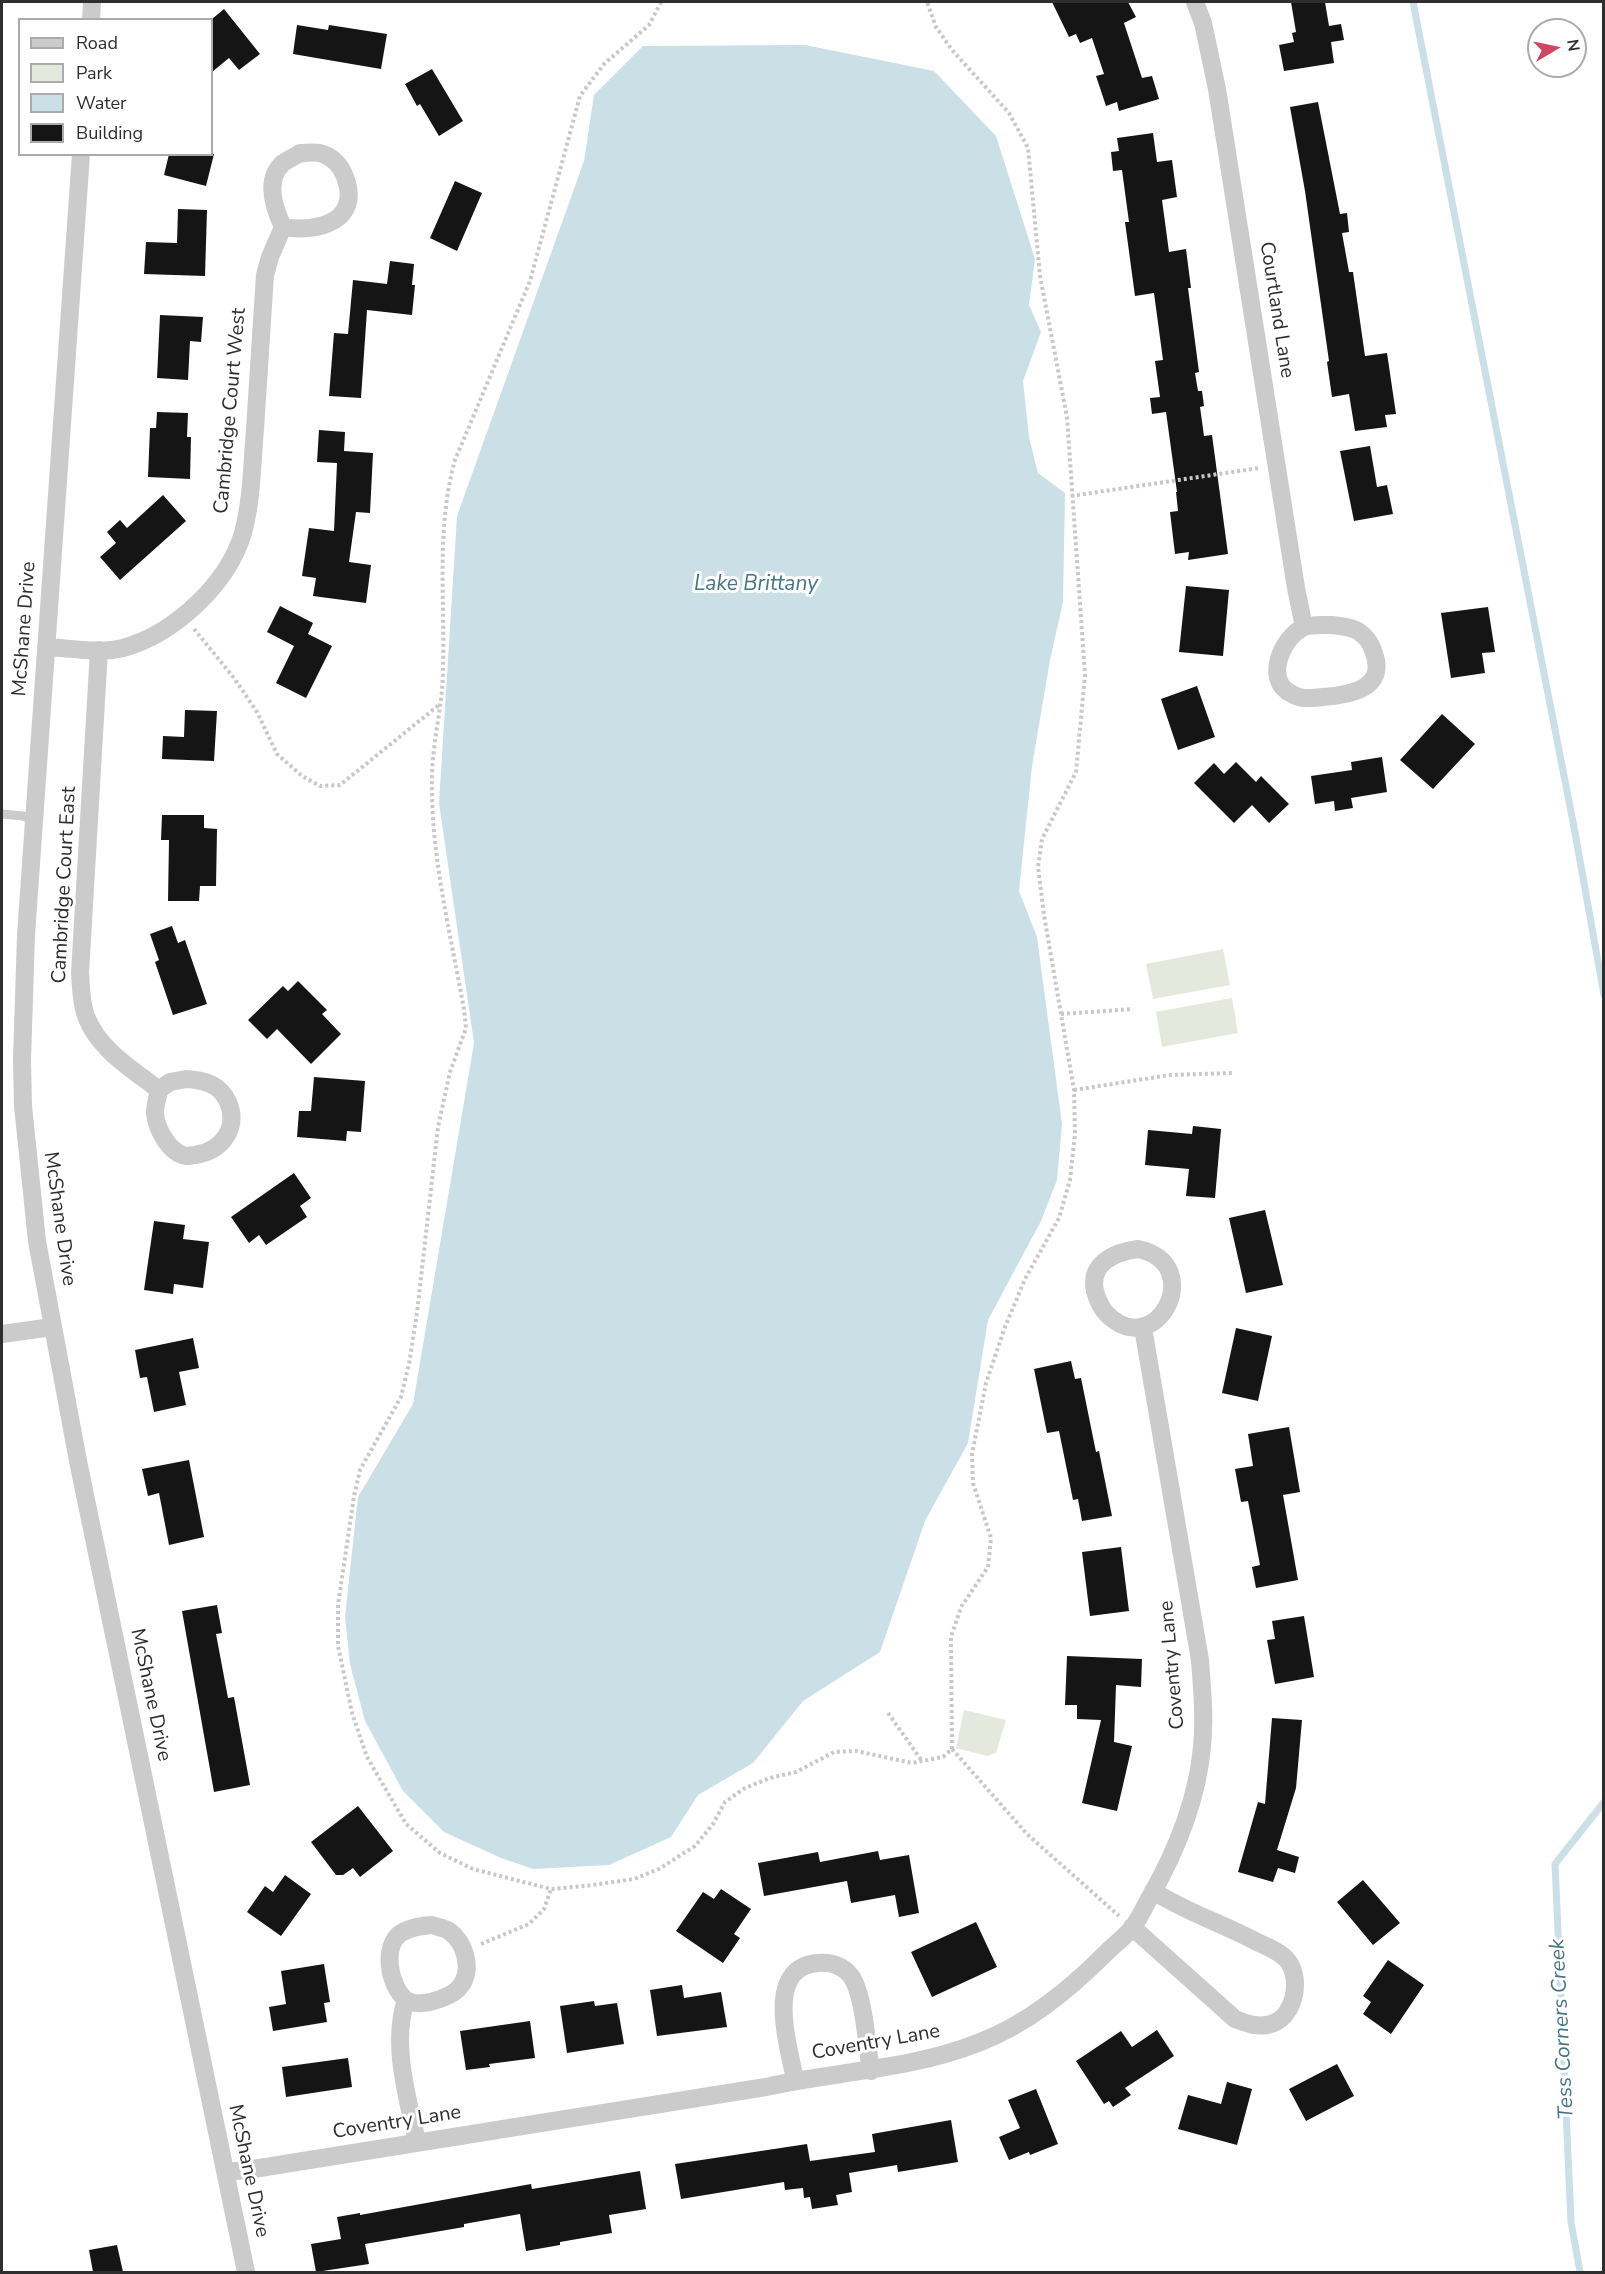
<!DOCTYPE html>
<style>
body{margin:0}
#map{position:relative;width:1605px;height:2274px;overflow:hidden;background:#fff;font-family:"Nunito Sans",sans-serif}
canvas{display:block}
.frame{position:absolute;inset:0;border:3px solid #2e2e2e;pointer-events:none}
.legend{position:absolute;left:18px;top:18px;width:195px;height:138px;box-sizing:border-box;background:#fff;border:2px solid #ababab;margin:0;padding:8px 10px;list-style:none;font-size:18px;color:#2e2e2e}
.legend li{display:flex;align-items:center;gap:12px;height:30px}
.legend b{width:30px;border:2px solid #ababab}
.north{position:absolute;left:1527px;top:18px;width:60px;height:60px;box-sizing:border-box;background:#fff;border:2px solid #ababab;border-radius:50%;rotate:81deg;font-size:16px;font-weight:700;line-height:24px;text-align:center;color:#2e2e2e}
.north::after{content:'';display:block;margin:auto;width:21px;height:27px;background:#cf4660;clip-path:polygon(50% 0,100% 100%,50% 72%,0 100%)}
</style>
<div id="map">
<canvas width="1605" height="2274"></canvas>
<div class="frame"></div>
<ul class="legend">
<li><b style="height:8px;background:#cbcbcb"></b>Road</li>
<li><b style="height:16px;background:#e5e9dd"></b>Park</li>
<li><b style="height:16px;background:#cbdfe7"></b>Water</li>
<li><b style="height:16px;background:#151515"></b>Building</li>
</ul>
<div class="north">N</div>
</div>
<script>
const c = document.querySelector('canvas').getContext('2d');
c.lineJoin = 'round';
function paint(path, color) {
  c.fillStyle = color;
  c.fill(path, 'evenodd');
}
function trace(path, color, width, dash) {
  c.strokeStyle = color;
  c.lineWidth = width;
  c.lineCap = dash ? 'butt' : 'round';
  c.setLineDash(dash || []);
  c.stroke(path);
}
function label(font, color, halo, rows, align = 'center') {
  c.font = font + ' "Nunito Sans",sans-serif';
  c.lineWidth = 6;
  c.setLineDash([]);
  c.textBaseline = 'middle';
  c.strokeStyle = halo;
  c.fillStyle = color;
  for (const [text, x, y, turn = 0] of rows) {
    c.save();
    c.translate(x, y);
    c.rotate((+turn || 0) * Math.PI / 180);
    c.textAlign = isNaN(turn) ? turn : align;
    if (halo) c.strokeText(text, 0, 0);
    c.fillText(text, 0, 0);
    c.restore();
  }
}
const green = new Path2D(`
 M1223 949 1230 985 1153 999 1146 964Z
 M1232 998 1238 1033 1162 1047 1156 1012Z
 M964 1710 1006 1720 996 1753 987 1756 956 1748Z`);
const water = new Path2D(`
 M805 45 934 71 996 136 1035 259 1029 305 1041 332 1023 381 1029 437 1038 473 1065 493 1063 602 1050 660 1032 766 1019 891 1037 937 1062 1124 1057 1180 1041 1221 988 1320 968 1443 925 1521 880 1652 803 1701 753 1763 698 1795 671 1837 609 1865 533 1869 501 1858 444 1832 403 1791 365 1721 350 1664 345 1617 358 1497 413 1404 474 1043 439 803 457 516 584 161 594 95 643 46Z`);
const stream = new Path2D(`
 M1413 2 1574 827 1604 995
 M1580 2272 1571 2222 1555 1864 1604 1802`);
const building = new Path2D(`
 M1052 2H1128L1136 17 1124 23 1142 78 1152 76 1159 99 1119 111 1117 102 1106 106 1096 76 1104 74 1092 38 1080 43 1076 34 1069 37Z
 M1291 2H1325L1329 26 1341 24 1344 40 1331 42 1334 63 1284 71 1279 45 1294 42 1292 33 1296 32Z
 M224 9 260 54 239 70 229 58 212 72V19Z
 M297 25 328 30 329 25 387 34 381 69 293 54Z
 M432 69 463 121 439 136 420 104 417 106 405 84Z
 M1318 102 1340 214 1347 213 1349 232 1342 233 1349 272H1353L1365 356 1387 353 1396 414 1385 415 1387 427 1355 431 1349 394 1332 397 1327 362 1329 361 1305 191 1290 107Z
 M1153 133 1157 162 1172 160 1177 197 1162 200 1169 252 1186 249 1191 288H1188L1199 372 1195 373 1198 391H1202L1204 406 1200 407 1204 436 1212 435 1228 554 1188 560 1189 552 1175 554 1170 512 1178 511 1176 492H1177L1166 412 1152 414 1150 398 1160 397 1155 361 1163 360 1154 293 1135 296 1125 222H1129L1122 170 1113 171 1111 152 1119 151 1117 138Z
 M169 154H214L206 186 164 175Z
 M455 181 482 193 457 251 430 238Z
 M178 209 207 210 205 276 144 274 146 242 177 243Z
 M390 261 414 264 412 285H415L412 315 367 310 361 398 329 396 334 333 348 334 353 280 387 284Z
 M160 315 203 317 201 342 190 341 188 380 157 378Z
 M157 412 188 413 187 437H191L190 479 148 477 150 428H156Z
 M319 430 345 432 344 451 373 453 370 513 356 512 349 562 371 565 366 603 313 596 316 578 302 576 309 528 334 531 337 463 317 462Z
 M1370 446 1377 487 1387 485 1393 514 1354 521 1340 451Z
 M163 495 186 521 120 580 100 557 116 543 107 532 120 520 127 528Z
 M1186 586 1229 590 1223 656 1179 652Z
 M280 606 313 623 308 634 332 646 306 698 276 683 294 646 267 632Z
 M1488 607 1495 652 1482 653 1485 673 1451 678 1441 613Z
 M1197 686 1215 737 1178 750 1161 699Z
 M185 710 217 711 214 761 162 759 163 736 184 737Z
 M1442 714 1475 744 1433 789 1400 760Z
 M1382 757 1387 792 1351 798 1353 808 1335 811 1334 801 1315 804 1311 776 1352 770 1351 762Z
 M1236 762 1256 782 1261 776 1289 804 1269 823 1252 805 1234 823 1194 783 1214 763 1224 774Z
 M162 815H204V828L217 829 216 886H200L199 901H168L169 840H161Z
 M172 926 178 943 185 940 207 1004 173 1015 155 962 159 960 150 934Z
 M298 981 327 1010 322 1014 341 1034 311 1064 277 1029 267 1039 248 1020 283 986 288 991Z
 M314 1077 365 1081 361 1132 347 1131 346 1141 297 1137 299 1111H311Z
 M1193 1126 1221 1129 1215 1198 1186 1196 1189 1169 1145 1165 1148 1130 1192 1134Z
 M294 1173 311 1198 300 1206 307 1217 266 1245 259 1235 249 1243 231 1217Z
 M1265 1210 1283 1285 1246 1293 1229 1218Z
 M154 1221 185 1225 183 1239 209 1242 203 1288 174 1284 173 1294 144 1290Z
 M1236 1328 1272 1336 1258 1401 1222 1393Z
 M193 1338 199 1368 179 1372 186 1405 154 1412 147 1377 140 1378 135 1350Z
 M1071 1361 1075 1379 1081 1378 1096 1452 1099 1451 1112 1516 1082 1521 1078 1499 1073 1500 1059 1431 1047 1433 1034 1369Z
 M1289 1427 1300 1492 1283 1495 1298 1580 1256 1588 1252 1567 1260 1565 1248 1501 1241 1502 1235 1469 1253 1466 1248 1434Z
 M189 1460 204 1537 169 1545 159 1493 148 1496 142 1469Z
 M1121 1547 1129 1611 1090 1616 1082 1552Z
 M217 1605 222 1633 216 1634 228 1698 234 1697 250 1785 214 1792 182 1611Z
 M1304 1616 1314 1677 1275 1684 1267 1640 1275 1639 1272 1621Z
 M1067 1656 1142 1659 1141 1687 1116 1685 1114 1742 1132 1746 1117 1811 1082 1803 1101 1720 1077 1719V1705H1065Z
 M1272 1718 1302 1720 1296 1788 1277 1850 1299 1857 1295 1873 1278 1868 1273 1882 1238 1872 1258 1802 1265 1804Z
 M358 1806 393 1851 360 1877 353 1868 343 1875H336L311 1842Z
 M878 1851 880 1860 909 1855 919 1913 899 1917 895 1895 851 1903 847 1881 764 1896 758 1863 818 1852 820 1862Z
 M285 1875 311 1894 281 1936 247 1912 265 1886 273 1892Z
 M1363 1880 1400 1923 1373 1945 1337 1902Z
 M721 1889 751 1909 734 1934 740 1938 723 1963 676 1931 703 1892 714 1899Z
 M976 1922 997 1967 932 1997 911 1952Z
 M1388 1960 1424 1985 1391 2034 1363 2014 1371 2002 1363 1996Z
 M324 1964 330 2002 324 2003 327 2022 273 2031 269 2007 286 2004 281 1971Z
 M682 1985 684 1998 721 1992 727 2027 657 2036 650 1990Z
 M594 2001 595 2006 617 2003 624 2044 567 2053 560 2006Z
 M530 2021 535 2058 489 2064 490 2067 466 2070 460 2031Z
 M1157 2030 1174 2056 1125 2088 1131 2095 1113 2107 1109 2101 1104 2104 1076 2061 1121 2031 1132 2047Z
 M348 2058 352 2087 286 2097 282 2067Z
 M1337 2064 1354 2096 1306 2121 1289 2089Z
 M1227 2082 1252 2089 1237 2145 1178 2129 1188 2095 1221 2104Z
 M1036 2089 1058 2144 1030 2155 1029 2152 1009 2160 999 2137 1020 2128 1008 2100Z
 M951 2120 958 2162 898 2172 897 2165 849 2173 852 2192 836 2195 838 2205 812 2209 810 2197 804 2198 803 2188 785 2190 784 2182 681 2199 675 2164 807 2144 810 2161 875 2152 872 2134Z
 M640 2171 646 2209 609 2215 612 2233 560 2242V2245L526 2251 520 2214 464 2224V2227L365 2244 369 2264 316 2272 311 2244 341 2239 337 2217 360 2213V2215L531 2184 532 2189Z
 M117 2245 123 2272H93L89 2250Z`);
const path = new Path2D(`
 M661 2 649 25 604 64 580 96 530 281 455 460C436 528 445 599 443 669 443 704 433 739 432 774 430 853 450 931 464 1009L466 1028 450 1072 438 1127 417 1313 409 1364 401 1397 360 1470 354 1496 338 1605V1646L352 1713 367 1757 406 1824 440 1853 473 1869 551 1889 585 1886 634 1879 659 1869 695 1846 713 1824 725 1802 745 1788 770 1778 796 1772 834 1752 856 1751 912 1763 943 1757 952 1749 951 1637 961 1607 988 1567 991 1538 973 1483 972 1454 986 1383 1005 1327 1025 1279 1059 1218 1070 1180 1075 1134 1074 1090 1044 915 1038 867 1042 839 1076 772 1085 675 1067 417 1040 276 1028 148 1009 113 952 50 936 27 927 2
 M1071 496 1259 468
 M194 629 234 678 257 712 277 754 302 776 320 786 340 785 439 705
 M1061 1014 1133 1009
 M1074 1090 1170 1075 1232 1073
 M888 1713 922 1761
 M952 1749 1027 1834 1119 1916
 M481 1944 529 1924 544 1909 551 1889`);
const service = new Path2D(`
 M2 814 23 816 33 820`);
const minor = new Path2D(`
 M1195 2 1203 23 1217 89 1296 588 1304 627
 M91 20 92 2
 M300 153C307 153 317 151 323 154 334 158 341 166 345 177 362 221 318 233 283 227 274 208 264 180 283 163 288 159 295 157 300 153Z
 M81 154 26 935 22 1060 23 1106 37 1241 79 1466 246 2272
 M1332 625C1340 626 1351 627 1358 631 1367 637 1371 643 1374 653 1387 689 1349 695 1323 697 1311 698 1302 700 1292 694 1263 681 1282 637 1304 627 1312 624 1324 625 1332 625Z
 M46 647C70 648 99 654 123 648 174 634 228 584 243 533 252 499 252 464 255 429 258 378 262 326 265 275L270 257 283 227
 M99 650 80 973C81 987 81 1003 86 1016 98 1049 132 1069 159 1090
 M186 1079C204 1080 220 1084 228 1102 239 1128 222 1151 195 1155 192 1155 189 1156 186 1156 169 1153 156 1128 155 1113 155 1105 158 1097 159 1090L170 1082Z
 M1138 1249C1209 1264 1155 1366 1105 1312 1100 1306 1097 1298 1095 1291 1089 1263 1115 1252 1138 1249Z
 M2 1334 52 1327
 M432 1925C437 1927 445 1928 449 1931 465 1942 472 1968 462 1984 457 1992 449 1996 440 1999 430 2003 414 2006 405 1999 389 1985 382 1946 401 1933 411 1927 421 1926 432 1925Z
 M1132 1927 1235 2019C1246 2023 1255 2027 1267 2025 1293 2021 1303 1982 1288 1961 1281 1952 1268 1947 1257 1942 1223 1924 1186 1912 1153 1891
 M406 2000C391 2045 408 2098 417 2142
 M795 2080C789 2046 763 1967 818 1963 831 1962 843 1966 851 1976 864 1994 867 2047 871 2071
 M226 2172 247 2170 766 2087C837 2071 909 2070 978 2043 1028 2024 1070 1989 1107 1952 1115 1944 1126 1936 1133 1927 1139 1919 1144 1908 1149 1899 1176 1852 1197 1802 1202 1747 1205 1718 1202 1689 1200 1660L1143 1328`);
const streetNames = [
 ["Courtland Lane",1276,310,81],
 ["Cambridge Court West",231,411,-85],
 ["McShane Drive",25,629,-86],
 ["Cambridge Court East",65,885,-87],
 ["McShane Drive",59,1219,82],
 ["Coventry Lane",1173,1665,-95],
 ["McShane Drive",150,1695,78],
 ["Coventry Lane",876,2043,-10],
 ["Coventry Lane",397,2123,-9],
 ["McShane Drive",248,2171,78]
];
const waterNames = [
 ["Lake Brittany",756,585],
 ["Tess Corners Creek",1563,2029,-93]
];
paint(green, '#e5e9dd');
paint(water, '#cbdfe7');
trace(stream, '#cbdfe7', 7);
paint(building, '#151515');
trace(path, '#c8c8c8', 4, [3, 3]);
trace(service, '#cbcbcb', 9);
trace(minor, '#cbcbcb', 18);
label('20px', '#2e2e2e', '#fff', streetNames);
label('italic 21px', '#467485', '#fff', waterNames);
</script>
